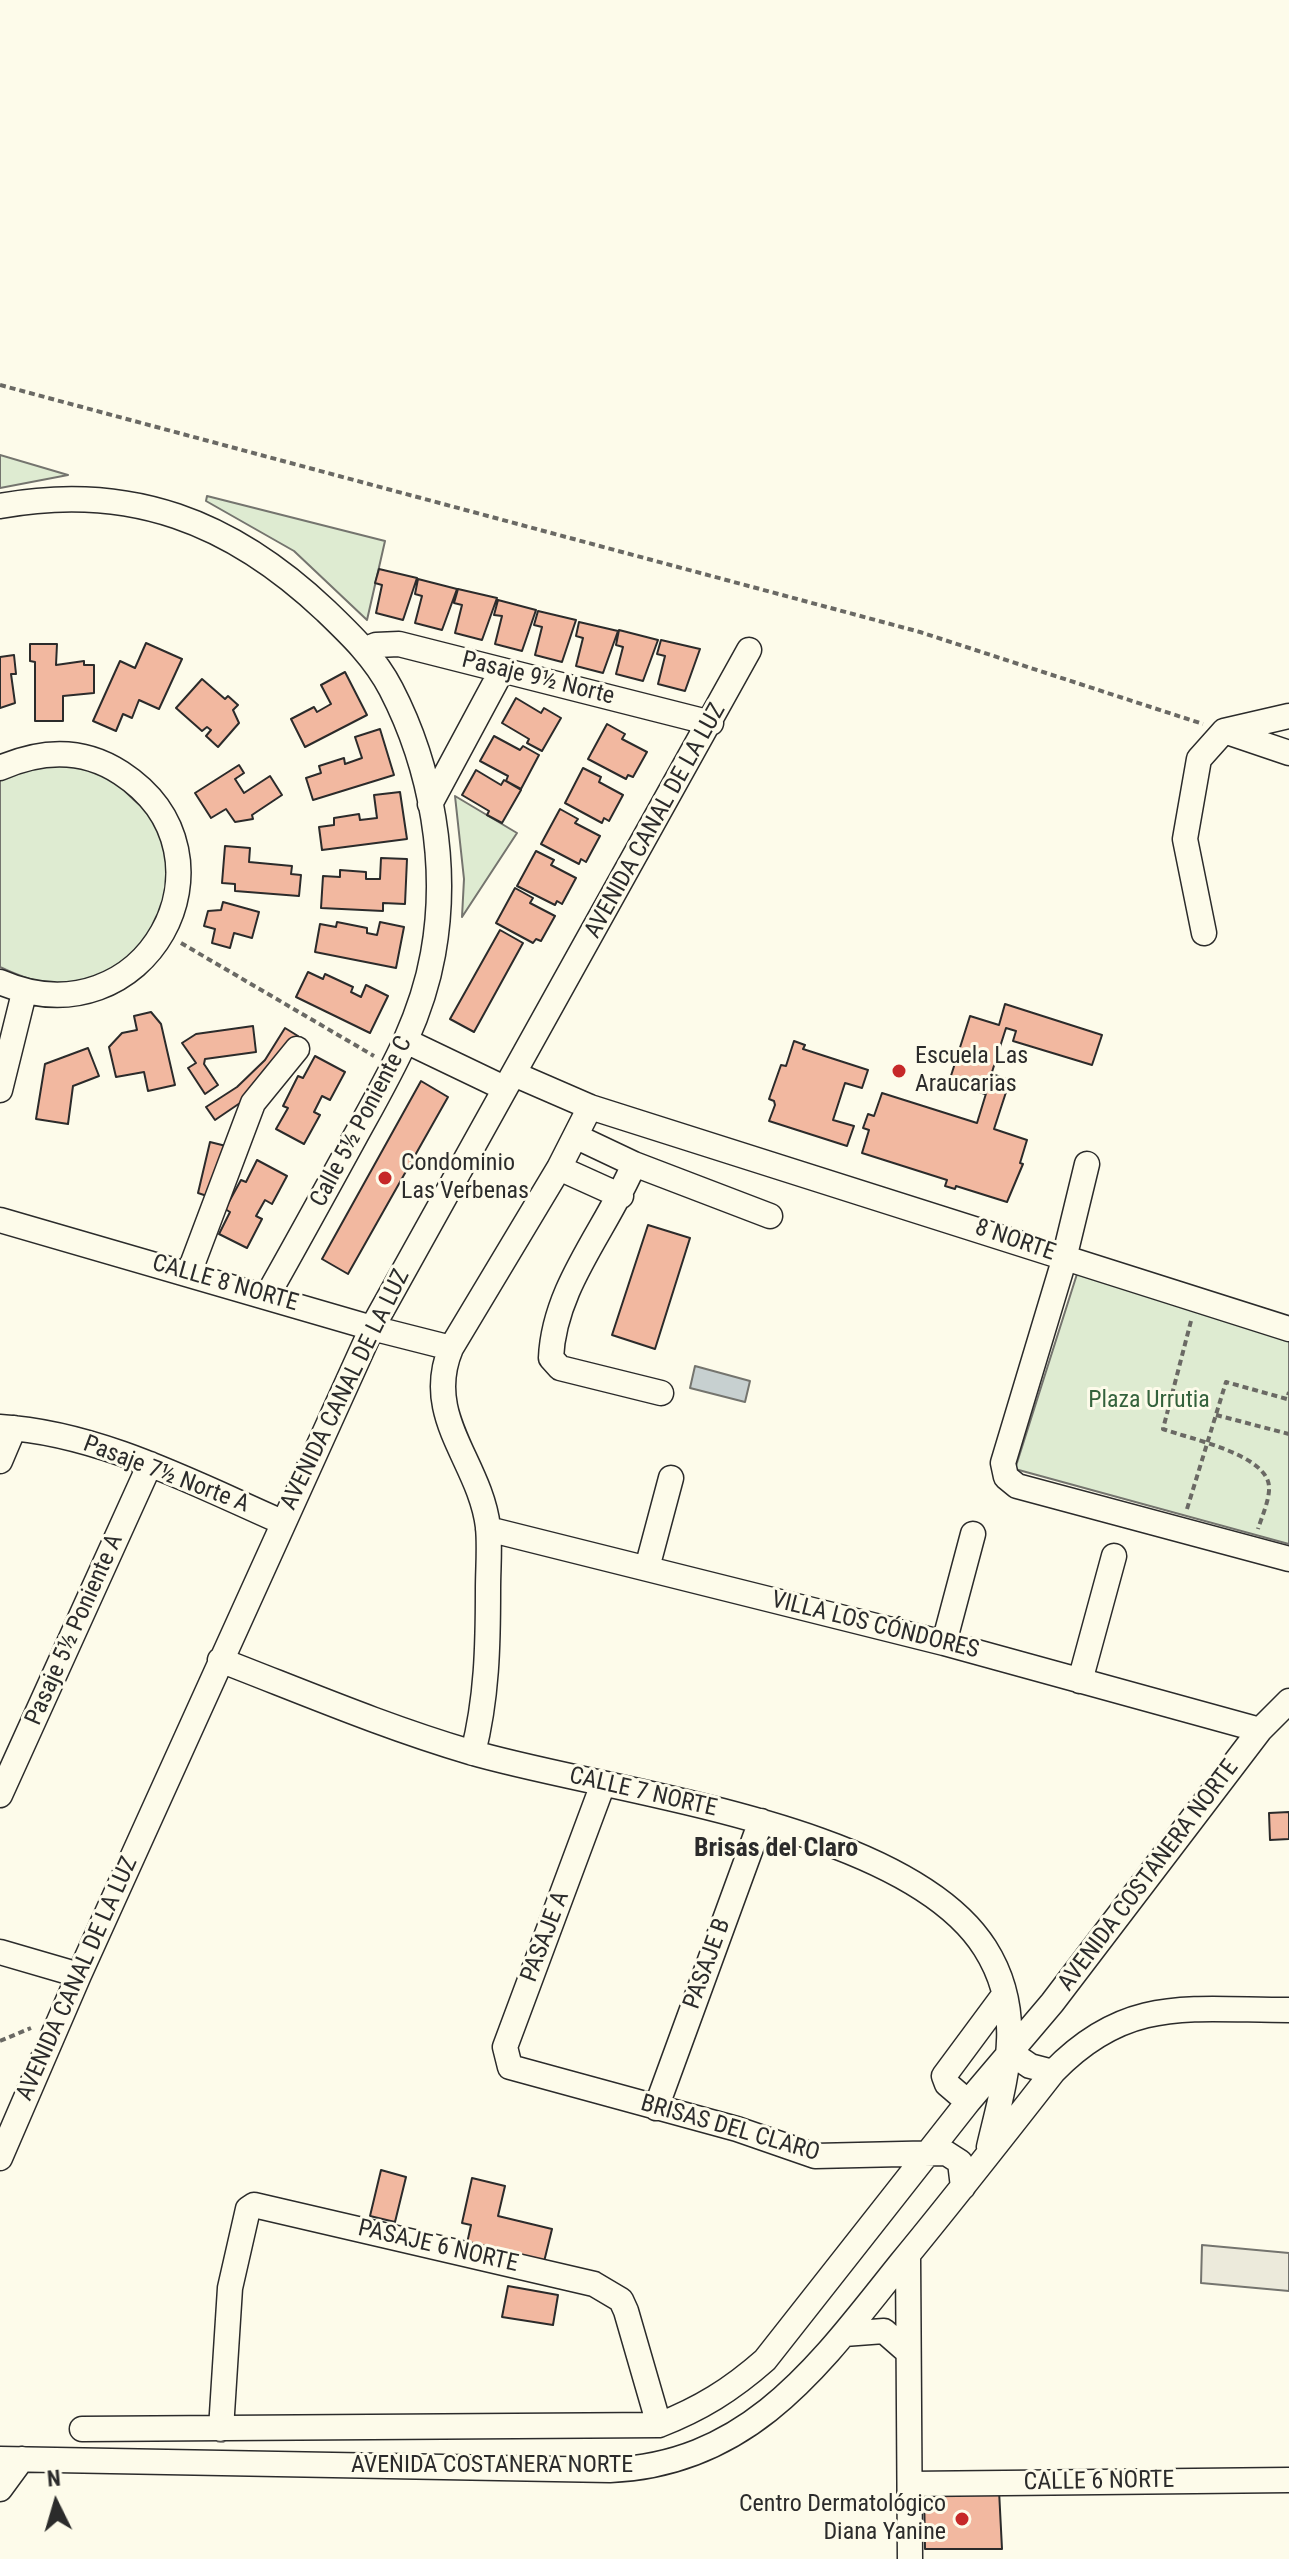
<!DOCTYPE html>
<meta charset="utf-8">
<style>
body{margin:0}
#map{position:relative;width:1289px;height:2559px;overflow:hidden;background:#fdfbea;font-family:"Roboto Condensed",sans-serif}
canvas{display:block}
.north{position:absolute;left:16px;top:2463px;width:80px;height:80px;-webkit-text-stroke:6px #fdfbea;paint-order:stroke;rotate:355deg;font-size:22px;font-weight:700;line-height:32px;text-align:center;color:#2b2b2b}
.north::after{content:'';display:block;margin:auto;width:28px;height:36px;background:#2b2b2b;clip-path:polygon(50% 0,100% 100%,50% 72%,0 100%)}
</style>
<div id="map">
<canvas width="1289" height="2559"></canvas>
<div class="north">N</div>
</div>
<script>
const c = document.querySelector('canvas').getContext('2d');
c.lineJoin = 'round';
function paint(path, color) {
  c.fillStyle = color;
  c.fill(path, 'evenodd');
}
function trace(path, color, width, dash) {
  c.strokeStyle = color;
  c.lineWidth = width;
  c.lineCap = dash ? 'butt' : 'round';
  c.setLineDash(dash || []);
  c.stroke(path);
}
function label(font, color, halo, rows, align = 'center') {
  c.font = font + ' "Roboto Condensed",sans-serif';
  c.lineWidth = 6;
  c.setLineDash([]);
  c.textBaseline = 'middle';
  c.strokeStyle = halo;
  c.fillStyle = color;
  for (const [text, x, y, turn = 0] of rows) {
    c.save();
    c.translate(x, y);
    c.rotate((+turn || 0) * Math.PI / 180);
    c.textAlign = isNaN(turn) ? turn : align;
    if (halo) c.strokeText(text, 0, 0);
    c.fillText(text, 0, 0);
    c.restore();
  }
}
const green = new Path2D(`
 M0 455 68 475 0 488Z
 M207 496 385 541 367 620 294 551 206 501Z
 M70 764C80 766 96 768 105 773 115 778 124 791 132 798 140 806 153 814 158 824 195 891 140 982 64 984 40 984 21 977 0 967V780L33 766Z
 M455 796 517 833 462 917 464 879Z
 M1077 1274 1289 1338V1544L1015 1469Z`);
const parking = new Path2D(`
 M1202 2245 1289 2253V2291L1201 2283Z`);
const water = new Path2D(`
 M695 1366 750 1381 745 1402 690 1388Z`);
const building = new Path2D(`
 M379 569 417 578 403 620 376 613 382 585 375 583Z
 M418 579 457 589 442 630 415 623 422 596 415 594Z
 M458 589 497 598 482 640 455 633 462 605 454 603Z
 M498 600 536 610 522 651 495 644 502 616 494 615Z
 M538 611 576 620 562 662 535 655 542 627 534 625Z
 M579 622 618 631 603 673 576 666 583 638 576 636Z
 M619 630 658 640 643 681 616 674 623 647 616 645Z
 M661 640 700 649 685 691 658 684 665 656 657 654Z
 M146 643 182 659 159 709 139 700 132 718 123 714 116 731 93 721 120 661 135 668Z
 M30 644H57L56 665 84 661V665H94V693L63 696V721H35V662L30 661Z
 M14 655 16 674H11L15 703 0 708V657Z
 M345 672 367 715 305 747 291 719 314 707 317 712 331 704 321 685Z
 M202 679 225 699 228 696 238 705 233 710 239 723 218 747 206 736 211 730 207 727 202 731 176 708Z
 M516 698 541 713 544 708 561 718 542 751 527 743 529 739 502 723Z
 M607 724 625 734 622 739 647 752 633 777 628 775 626 779 588 759Z
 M380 729 394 775 313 800 306 778 321 773 319 766 344 758 345 764 362 758 355 737Z
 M494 736 520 750 523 746 539 755 521 789 506 781 508 776 480 761Z
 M239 765 244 773 235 779 244 793 270 776 282 795 252 815 253 819 235 822 226 809 211 818 195 793Z
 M583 768 601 777 599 782 623 795 609 821 604 818 602 823 565 803Z
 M476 770 501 785 504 780 521 790 502 823 487 815 489 811 462 795Z
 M400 792 407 839 322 850 319 827 334 825V818L359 814 360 820 377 818 374 795Z
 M560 809 578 819 575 823 600 836 586 862 581 859 579 864 541 844Z
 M225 846 250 848 249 862 292 866 291 874 301 875 299 896 235 891V884L222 883Z
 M536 851 554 860 551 865 576 878 562 904 557 901 555 905 517 886Z
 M381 858 407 859 405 904 383 903V911L321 908 323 876 340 877V870L366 872V879H380Z
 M515 888 533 898 530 903 555 916 541 941 536 939 533 943 496 923Z
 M223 902 259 912 252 938 234 933 230 948 212 943 215 929 204 926 208 911 221 910Z
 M337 922 367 928V933L377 935 380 922 404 927 396 968 315 952 320 924 336 927Z
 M500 930 523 943 474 1032 450 1019Z
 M308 972 323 979 325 974 353 987 351 992 361 997 366 985 388 996 370 1033 296 997Z
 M1005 1004 1102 1035 1092 1065 1013 1041 1016 1031 1006 1028 985 1094 949 1082 970 1016 999 1025Z
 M151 1012 161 1024 175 1085 148 1091 144 1072 116 1077 109 1047 122 1033 137 1030 134 1016Z
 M253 1026 256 1052 205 1059 204 1064 218 1085 205 1094 188 1068 196 1063 182 1043 196 1034Z
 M285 1028 298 1036 276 1068 243 1101 215 1120 206 1107 237 1087 265 1060Z
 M794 1041 805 1045 803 1049 868 1070 862 1088 845 1083 833 1120 854 1126 847 1146 769 1121 775 1105 774 1101 769 1099 781 1065 786 1066Z
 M88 1048 99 1076 73 1086 68 1124 36 1119 45 1064Z
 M315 1056 345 1072 330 1100 322 1096 314 1112 320 1115 304 1144 276 1129 288 1108 283 1106 298 1076 303 1078Z
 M992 1074 1010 1080 994 1129 1027 1140 1020 1163 1023 1164 1007 1202 956 1186 955 1189 945 1186 947 1180 862 1153 869 1130 863 1128 868 1114 874 1116 882 1093 977 1123Z
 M421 1081 448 1097 348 1274 322 1259Z
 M210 1142 226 1146 213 1198 198 1193Z
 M257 1160 287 1176 272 1204 265 1200 256 1216 262 1219 247 1248 219 1234 230 1212 225 1209 241 1180 246 1182Z
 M648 1225 690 1238 655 1349 612 1335Z
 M1289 1812V1839L1270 1840 1269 1813Z
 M381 2170 406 2177 395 2222 370 2216Z
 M472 2178 505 2186 498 2216 552 2229 543 2266 466 2248 471 2225 462 2223Z
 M508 2286 558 2295 553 2325 502 2317Z
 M924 2488 999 2490 1002 2549H925Z`);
const path = new Path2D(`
 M0 385 920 632 1203 724
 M181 943 374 1056
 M1191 1321 1163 1429C1190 1439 1266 1454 1269 1486 1270 1499 1262 1516 1258 1529
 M1216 1415 1289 1434
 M1187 1509 1226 1382 1287 1399 1289 1392
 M0 2041 31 2028`);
const minor = new Path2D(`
 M0 506C130 482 232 522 326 611 351 635 375 658 391 689 432 768 449 866 433 954 421 1022 388 1077 355 1137 326 1190 297 1243 267 1296
 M366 649 376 645 399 644 711 723
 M1224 731 1289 753
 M0 768C41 750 83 748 121 773 248 856 145 1045 0 982
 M430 804 502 670
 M1204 933 1185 839 1199 759 1224 731 1289 716
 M408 1042 504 1088
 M514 1074 590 1107 1289 1329
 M0 1090 24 993
 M577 1137 634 1164 770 1216
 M634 1164C607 1229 554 1286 551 1358L560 1368 661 1393
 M1087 1164 1062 1267 1003 1463 1006 1477 1017 1486 1289 1559
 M559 1168 621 1196
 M0 1220 372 1328 451 1348
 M189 1273 253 1103 297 1049
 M0 1427C99 1433 193 1483 282 1522
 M0 1461 14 1428
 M488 1529 944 1643 1260 1730
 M647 1568 671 1478
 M944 1643 973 1534
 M220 1660C303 1692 385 1727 470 1752 606 1792 906 1823 985 1948 1027 2014 1005 2079 989 2147
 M1080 1681 1114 1556
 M473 1753C487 1698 488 1645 488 1589 488 1569 490 1547 488 1527 480 1461 422 1417 451 1348L559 1168 590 1107
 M603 1784 505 2047 510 2067 737 2129 815 2156 946 2153 960 2162 963 2187
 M0 1795 150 1464
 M0 1952 79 1975
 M1011 2053 1030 2066 1053 2072
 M968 2102 947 2084 944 2076 1004 1995
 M656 2108 761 1821
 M0 2158 79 1975 372 1328 749 650
 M908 2256 910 2559
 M844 2334 884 2331 908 2352
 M82 2429 659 2425C700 2409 731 2390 765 2360L968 2102 1052 2003 1260 1730 1289 1701
 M221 2429 230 2288 248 2209 254 2205 594 2284 621 2300 626 2311 659 2425
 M0 2459 610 2470C751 2464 820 2364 901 2263 953 2200 1003 2136 1053 2072 1127 1995 1191 2010 1289 2010
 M910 2484 1289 2480
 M0 2489 22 2459`);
const markers = [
 [899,1071,8,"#c62828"],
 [385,1178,8,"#c62828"],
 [962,2519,8,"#c62828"]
];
const streetNames = [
 ["Pasaje 9½ Norte",538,679,14],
 ["AVENIDA CANAL DE LA LUZ",656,821,-61],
 ["Calle 5½ Poniente C",362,1122,-62],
 ["8 NORTE",1015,1241,19],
 ["CALLE 8 NORTE",225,1284,16],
 ["AVENIDA CANAL DE LA LUZ",346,1390,-64],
 ["Pasaje 7½ Norte A",166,1475,21],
 ["VILLA LOS CÓNDORES",875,1626,14],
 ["Pasaje 5½ Poniente A",75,1630,-66],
 ["CALLE 7 NORTE",643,1793,13],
 ["AVENIDA COSTANERA NORTE",1149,1876,-53],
 ["PASAJE A",546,1937,-69],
 ["PASAJE B",708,1964,-70],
 ["AVENIDA CANAL DE LA LUZ",78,1979,-66],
 ["BRISAS DEL CLARO",730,2129,16],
 ["PASAJE 6 NORTE",438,2247,13],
 ["AVENIDA COSTANERA NORTE",492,2466],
 ["CALLE 6 NORTE",1099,2482,-1]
];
const poiNames = [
 ["Escuela Las",915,1057],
 ["Araucarias",915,1085],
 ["Condominio",401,1164],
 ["Las Verbenas",401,1192],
 ["Centro Dermatológico",946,2505,"right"],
 ["Diana Yanine",946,2533,"right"]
];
const parkNames = [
 ["Plaza Urrutia",1149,1401]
];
const neighbourhoodNames = [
 ["Brisas del Claro",776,1849]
];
paint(green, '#deebd1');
trace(green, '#74746e', 2);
paint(parking, '#eceadb');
trace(parking, '#74746e', 2);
paint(water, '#c7d0d0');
trace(water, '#74746e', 2);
paint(building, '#f2b8a0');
trace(building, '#2b2b2b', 2);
trace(minor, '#2b2b2b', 27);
trace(path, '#6a6964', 4, [6, 4]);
trace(minor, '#fdfbea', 24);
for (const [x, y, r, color] of markers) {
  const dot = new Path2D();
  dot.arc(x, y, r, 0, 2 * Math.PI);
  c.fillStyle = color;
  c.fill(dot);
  trace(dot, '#fdfbea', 3);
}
label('24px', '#2b2b2b', '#fdfbea', streetNames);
label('24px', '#2b2b2b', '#fdfbea', poiNames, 'left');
label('24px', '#34623c', '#fdfbea', parkNames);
label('bold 26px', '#2b2b2b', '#fdfbea', neighbourhoodNames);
</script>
